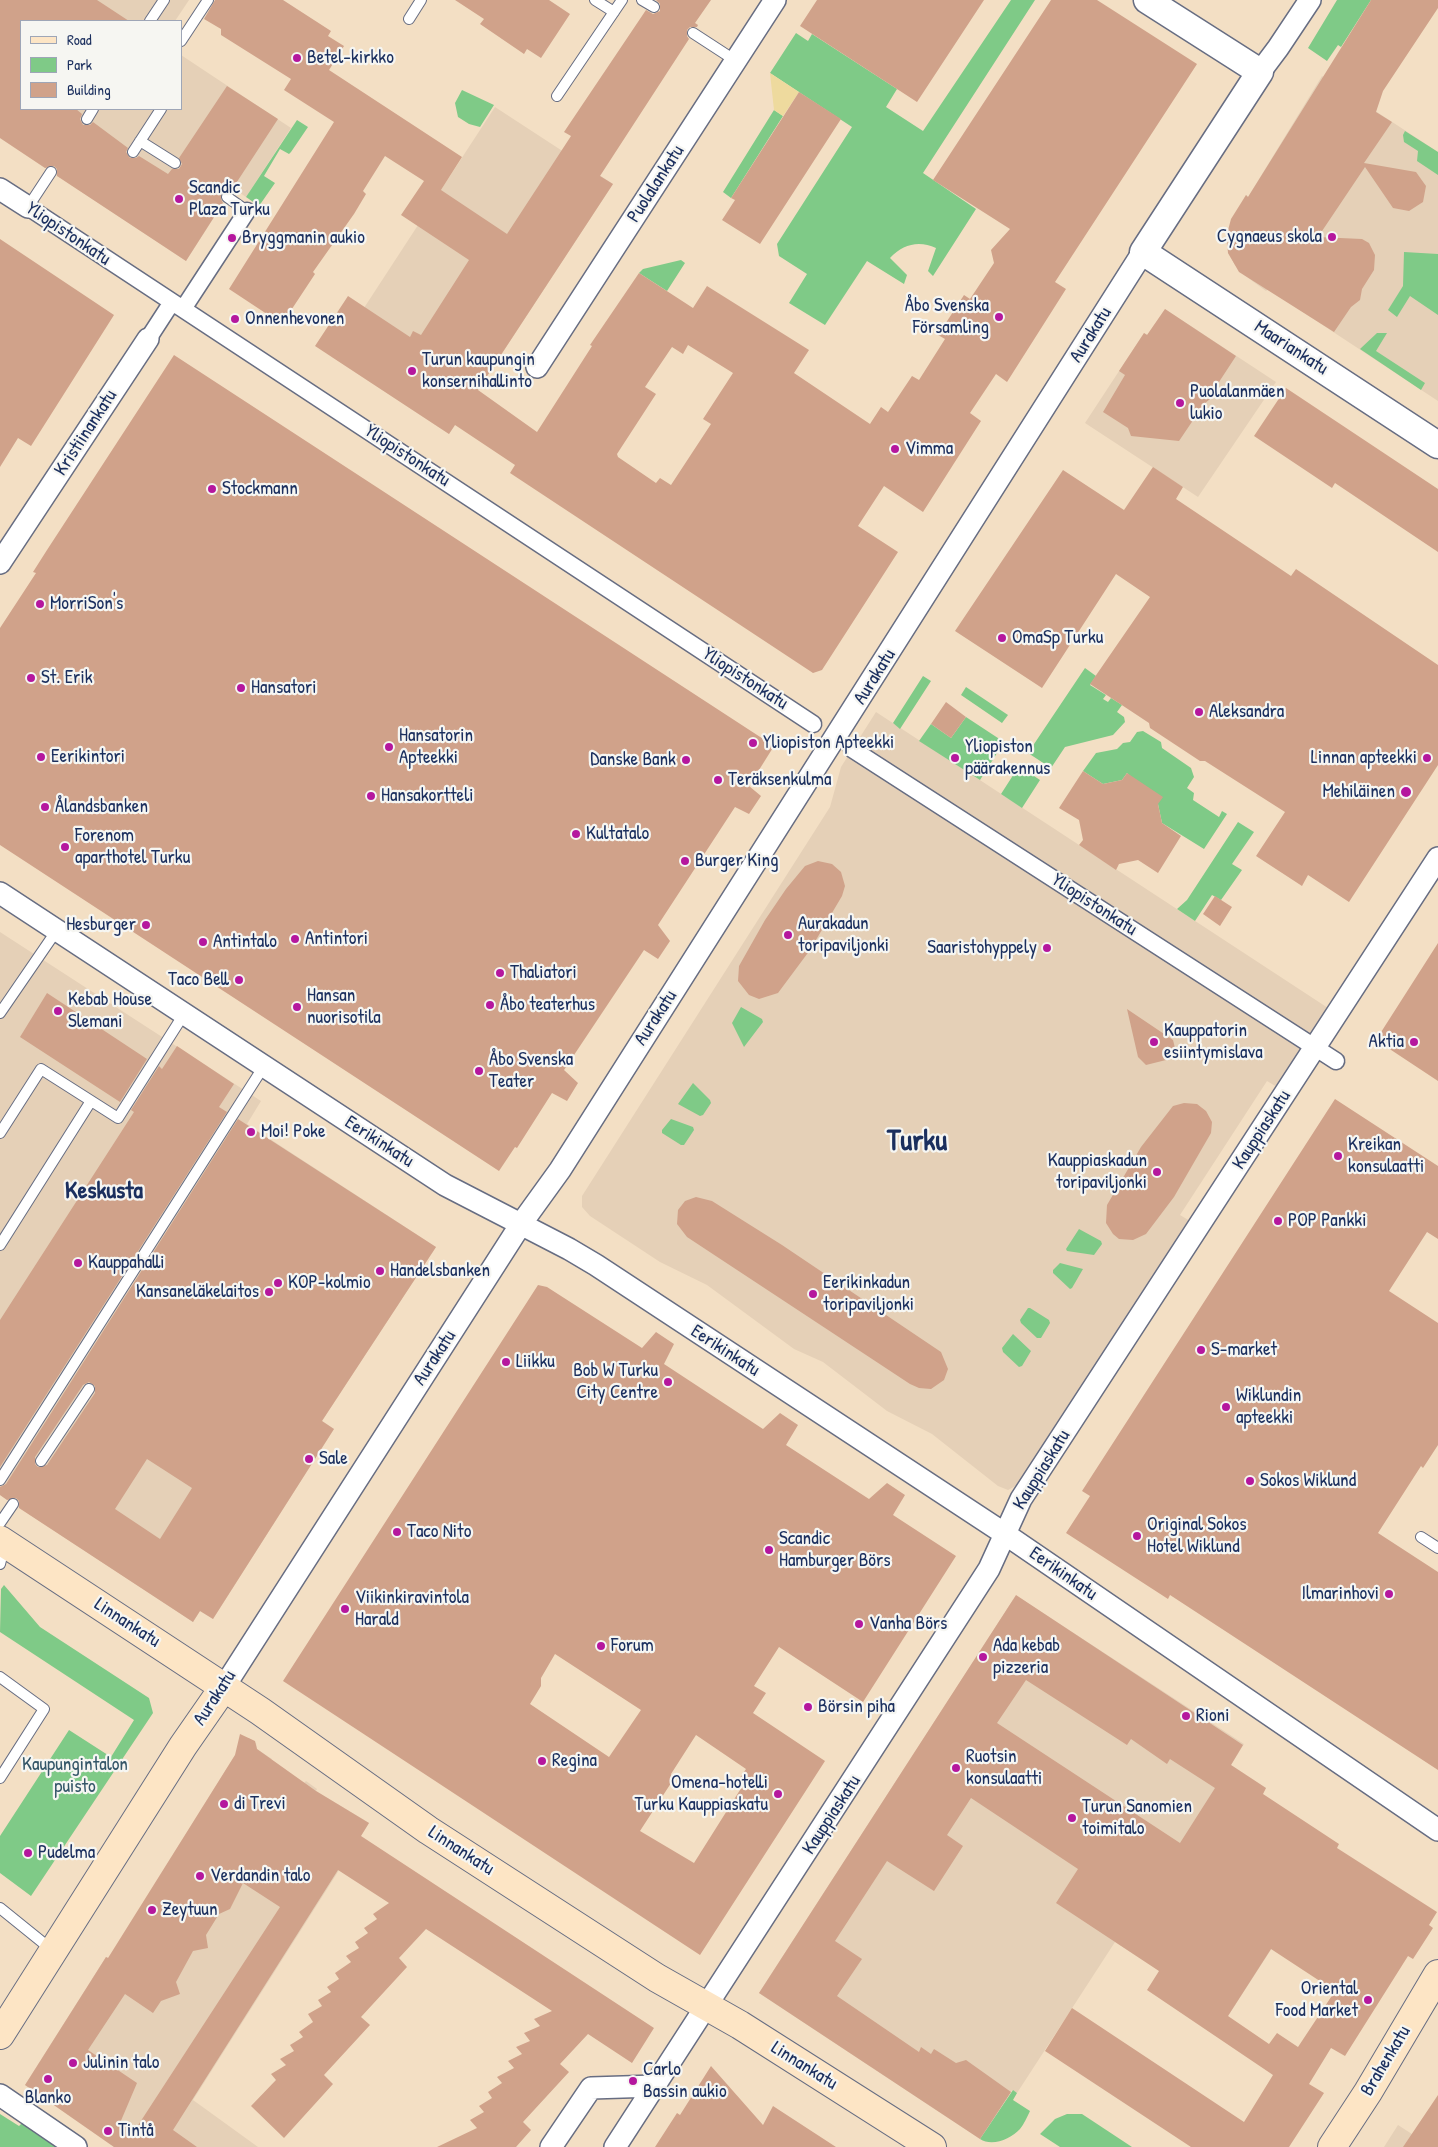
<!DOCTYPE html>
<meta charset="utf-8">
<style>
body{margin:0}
#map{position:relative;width:1438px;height:2147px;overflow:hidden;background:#f3dfc4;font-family:"Patrick Hand",sans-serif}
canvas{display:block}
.legend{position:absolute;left:20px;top:20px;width:162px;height:90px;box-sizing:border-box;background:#f6f6f2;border:1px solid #9ea6b7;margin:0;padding:6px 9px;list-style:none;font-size:15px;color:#1b2f5e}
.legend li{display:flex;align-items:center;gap:10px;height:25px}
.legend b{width:25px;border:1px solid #9ea6b7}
</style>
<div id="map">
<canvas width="1438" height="2147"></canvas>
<ul class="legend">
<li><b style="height:6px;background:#fde5c5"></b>Road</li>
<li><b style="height:14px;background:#7fca87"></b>Park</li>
<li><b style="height:14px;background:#d0a28a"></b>Building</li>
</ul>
</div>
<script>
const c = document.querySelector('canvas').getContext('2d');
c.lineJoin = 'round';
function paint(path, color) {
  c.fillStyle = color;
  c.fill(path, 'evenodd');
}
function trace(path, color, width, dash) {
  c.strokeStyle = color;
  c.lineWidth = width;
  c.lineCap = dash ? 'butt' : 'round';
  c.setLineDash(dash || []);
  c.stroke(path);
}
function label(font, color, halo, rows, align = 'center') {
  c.font = font + ' "Patrick Hand",sans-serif';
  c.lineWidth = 4.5;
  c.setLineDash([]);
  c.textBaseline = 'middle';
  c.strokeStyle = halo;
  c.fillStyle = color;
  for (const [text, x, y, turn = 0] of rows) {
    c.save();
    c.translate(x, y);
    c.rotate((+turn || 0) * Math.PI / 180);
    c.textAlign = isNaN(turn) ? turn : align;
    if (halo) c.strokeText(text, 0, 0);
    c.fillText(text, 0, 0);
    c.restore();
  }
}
const built = new Path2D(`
 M0 0H189L175 21H21V109H181V55L291 128 246 197 233 188 186 261 0 138Z
 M1322 76 1438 152V401L1268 289 1266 291 1244 275 1245 273 1235 265 1228 253 1226 239 1230 225 1246 195 1248 197Z
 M495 107 613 184 449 434 332 357Z
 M1165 309 1276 382 1198 497 1085 423 1144 333 1148 335Z
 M876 712 1328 1008 1277 1087 1267 1081 1180 1215 1190 1221 1019 1484 1008 1490 998 1486 932 1434 887 1411 823 1362 794 1349 707 1285 660 1262 590 1216 582 1207V1196L830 807 841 767Z
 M0 932 261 1101 247 1124 436 1247 322 1421 334 1429 213 1619 200 1611 193 1622 0 1495Z
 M1020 1598 1244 1744 1231 1765 1266 1788 1260 1797 1337 1848 1228 2016 1115 1942 1017 2093 1012 2090 980 2139 759 1993 1013 1600Z
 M249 1738 256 1743 257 1749 272 1759 270 1760 304 1783 306 1781 317 1789 316 1791 369 1823 193 2100 258 2147H114L25 2085 106 1957 109 1958 237 1752 239 1741Z
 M1398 2125 1432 2147H1438H1384Z`);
const green = new Path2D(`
 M1011 0H1035L923 173 976 209 933 276 928 271 936 248C919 240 903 244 890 258L907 275 904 284 867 261 825 325 789 303 807 274 779 256 777 244 852 127 770 73 796 33 808 41 812 34 897 89 886 107 923 131Z
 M1337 0H1371L1341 47 1338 45 1327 61 1308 48Z
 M462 90 494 105 480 127 469 124 458 117 455 103Z
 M774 110 783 116 731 198 723 192Z
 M297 120 308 127 291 152 289 154 280 149 264 176 275 183 259 206 246 197Z
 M1405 131 1438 152V175L1417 161 1418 151 1404 142 1403 135Z
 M1404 252 1438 254V315L1410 296 1397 317 1388 310 1403 286Z
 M681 260 685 263 667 291 639 273 643 269Z
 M1377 333H1387L1376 351 1425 383 1421 390 1360 349Z
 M1085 668 1096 676 1090 685 1106 695 1103 699 1108 702 1111 698 1122 705 1117 712 1124 717 1125 722 1113 735 1065 747 1051 768 1028 753Z
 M923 676 931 681 900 729 893 723Z
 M966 687 1008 715 1002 723 961 695Z
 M966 717 1004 742 980 780 919 741 931 724 951 738Z
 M1143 731 1161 742 1162 748 1191 768 1194 777 1187 788 1194 793 1193 800 1219 817 1222 811 1227 814 1204 849 1162 823 1158 804 1127 773 1122 780 1103 784 1083 771 1096 753 1117 749 1123 743 1130 742 1137 732Z
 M1019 766 1040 780 1022 808 1001 794Z
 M1238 822 1254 832 1232 864 1242 870 1221 900 1212 895 1195 921 1177 909 1187 900Z
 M741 1007 762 1019 763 1022 744 1047 732 1023Z
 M693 1083 710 1100 711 1103 703 1115 700 1116 678 1104Z
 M671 1119 693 1127 694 1130 684 1145H681L662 1133V1130Z
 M1079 1229 1101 1241 1102 1244 1094 1255 1067 1251 1066 1249Z
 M1060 1263 1083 1269 1072 1288 1070 1289 1053 1273V1270Z
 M1028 1308H1030L1049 1320 1050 1323 1041 1338H1037L1021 1323 1020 1320Z
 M1013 1334 1031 1351 1022 1366 1019 1367 1003 1352 1002 1348Z
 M4 1585 40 1627 149 1698 153 1713 31 1896 0 1873V1836L69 1730 111 1757 134 1720 0 1632 1 1589Z
 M1013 2090 1017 2093 1013 2100 1030 2111C1027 2117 1024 2124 1020 2129 1011 2139 992 2147 980 2139Z
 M0 2114 19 2126 24 2121 61 2147H0Z
 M1067 2114H1082L1132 2147H1060L1040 2134 1055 2119Z`);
const sand = new Path2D(`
 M770 73 799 92 783 116 774 110Z`);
const building = new Path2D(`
 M0 0H97L129 21H21V109H76L82 114 80 119 83 125H90L93 122 128 148 126 152 130 158H136L139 156 168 174 172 169H179L182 164 179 158 227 86 278 119 231 191H225L221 193V199L223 203 186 261 57 176V169L54 166 45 168 0 138Z
 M215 0H283L331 31 328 36 344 46 329 70 462 157 441 190 507 234 571 136 564 132 646 10 653 14 660 11V4L656 0H711L695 23 698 25 697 27H690L687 30V36L689 39 600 176 613 184 478 390 537 432 592 346 590 345 639 273 693 308 707 286 809 350 794 373 870 424 881 407 888 412 912 376 919 380 945 339 938 335 964 295 970 299 994 263 991 250 1010 229 933 180 1051 0H1097L1197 64 1055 282 1066 289 1007 382 996 374 970 413 981 421 923 512 884 486 858 526 898 552 822 670 813 673 510 473 515 465 455 425 449 434 315 346 348 296 410 337 413 331 421 335 469 260 401 215 424 181 385 156 363 191 366 194 354 214 313 272 315 274 282 324 229 289 334 122 284 90 291 79 221 35V29L204 19ZM688 345 733 373 703 419 711 424 671 485 660 478 656 483 618 457 617 454 656 394 645 387 672 347 683 354Z
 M455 0H549L570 14 541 58 527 49 524 54 480 24 484 19Z
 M817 0H984L917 102 800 26Z
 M1371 0H1438V8L1383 91 1376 112 1392 122 1364 163 1416 172 1426 186 1423 202 1409 211 1393 208 1365 167 1318 237 1362 239 1369 243 1375 255 1374 270 1362 289 1360 300 1351 307 1334 332 1239 272 1228 253 1227 234 1231 219 1246 195 1248 197Z
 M799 92 841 119 760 244 722 220 735 200 731 198Z
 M0 239 114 315 31 446 18 438 0 467Z
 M1165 309 1236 356 1219 382 1216 394 1204 404 1179 441 1131 436 1128 428 1103 412 1125 375 1119 371 1144 333 1147 335Z
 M174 355 774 746 749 786 761 796 749 814 735 807 658 925 670 941 658 959 644 950 564 1070 578 1083 567 1101 552 1093 517 1148 515 1147 499 1171 0 845V628L36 573 33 572 47 550Z
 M1286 388 1438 489V552L1335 483 1332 488 1254 436Z
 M1153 467 1183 487 1176 499 1291 576 1296 569 1438 665V765L1349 902 1308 875 1302 886 1256 856 1285 812 1205 761H1200L1150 728 1149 723 1090 684 1150 597 1116 574 1042 688 955 631 1063 470 1124 510Z
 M946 702 966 717 951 738 931 724Z
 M1083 771 1103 784 1122 780 1127 773 1163 797 1158 804 1162 823 1181 836 1158 873 1138 860 1119 864 1116 870 1079 845 1083 840 1079 820 1059 808Z
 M818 861 832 864 841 872 845 886 842 896 810 950 778 993 759 999 749 995 738 981 739 966 765 920 786 889 805 866Z
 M1215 896 1232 907 1220 926 1203 914Z
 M1438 943V1081L1376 1040Z
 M47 993 147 1059 120 1102 20 1037Z
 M1127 1009 1173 1040 1175 1048 1170 1059 1146 1065 1138 1057Z
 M177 1046 234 1084 219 1107 227 1112 0 1467V1320L134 1112 131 1110 159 1066 162 1069Z
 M1335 1099 1438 1166V1239L1427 1232 1389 1291 1438 1323V1445L1423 1468 1421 1466 1378 1533 1438 1572V1770L1170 1595 1168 1599 1066 1533 1090 1496 1082 1491Z
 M1184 1103 1197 1104 1206 1111 1212 1122 1211 1133 1174 1197 1146 1234 1133 1240 1119 1239 1113 1234 1106 1223 1107 1205 1141 1147 1173 1106Z
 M238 1119 436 1247 322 1421 334 1429 213 1619 200 1611 193 1622 19 1508V1501L16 1498 7 1500 0 1495V1487L6 1484ZM89 1382 95 1386V1393L47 1465 38 1467 35 1464V1457L83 1385ZM147 1459 192 1488 160 1539 115 1509Z
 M696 1197 712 1201 782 1245 941 1352 948 1369 944 1380 931 1389 919 1388 910 1384 687 1237 677 1224 678 1210 685 1201Z
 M538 1285 547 1287 642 1348 656 1332 674 1344 664 1364 763 1429 780 1413 798 1425 786 1445 869 1499 887 1483 905 1495 893 1515 956 1556 863 1702 779 1647 754 1686 766 1693 753 1713 825 1761 700 1955 283 1681ZM555 1654 641 1710 609 1757 530 1704 541 1686V1678ZM696 1735 746 1769 737 1782 740 1790 694 1863 640 1831 673 1780 671 1774Z
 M1016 1595 1243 1745 1231 1765 1266 1788 1263 1794 1339 1844 1337 1848 1437 1912 1429 1925 1433 1928 1413 1959 1408 1956 1345 2056 1331 2048 1309 2084 1324 2093 1289 2147H1191L1045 2051 1072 2008 1244 2122 1273 2075 1147 1990 1159 1971 1056 1903 1078 1869 971 1798 947 1835 963 1846 934 1891 887 1861 835 1941 862 1959 837 1996 919 2052 921 2047 931 2054 934 2049 956 2063 966 2060 1011 2092 980 2139 759 1993ZM1026 1680 1127 1745 1131 1739 1167 1764 1170 1759 1215 1788 1180 1843 997 1723ZM1271 1949 1335 1991 1298 2047 1277 2033 1269 2044 1228 2016Z
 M240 1734 255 1741 257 1749 316 1791 369 1823 361 1836 654 2028 632 2063 588 2034 560 2064 569 2072 523 2122 531 2130 516 2147H437L477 2128 470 2120 484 2112 479 2106 492 2098 488 2092 502 2083 497 2077 514 2068 508 2061 522 2054 516 2047 530 2041 524 2033 540 2026 534 2019 552 2011 426 1929 399 1958 407 1967 361 2017 370 2025 324 2075 333 2084 284 2138 251 2106 276 2080 271 2074 286 2065 280 2059 294 2051 290 2045 303 2037 299 2032 313 2022 308 2014 322 2006 318 2000 331 1992 327 1987 339 1979 335 1973 351 1962 346 1956 359 1948 355 1942 368 1933 364 1928 377 1919 373 1914 389 1903 338 1870 173 2130 197 2147H114L25 2085 106 1957 108 1958 235 1755ZM243 1883 280 1907 135 2130 120 2123 137 2083 88 2050 125 1994 153 2013 161 2001 180 1994 176 1982 193 1951 208 1948 206 1935 219 1914 230 1909Z
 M711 2066 763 2125 773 2106 836 2147H655L677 2113 680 2115Z
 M1438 2095V2147H1403Z`);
const service = new Path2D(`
 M595 0 614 12
 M642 0 654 7
 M409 19 421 0
 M150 21 164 0
 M693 33 736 61
 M181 41 208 0
 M557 96 622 0
 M87 119 93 109
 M140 141 175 163
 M133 152 161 109
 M227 197 247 211
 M28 207 51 172
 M0 1013 57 930
 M0 1133 41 1069 118 1118 184 1014
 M0 1245 91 1101
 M41 1461 89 1389
 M0 1480 264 1066
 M0 1523 13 1504
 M1421 1537 1438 1548
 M0 1564 5 1544
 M0 1677 44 1709 0 1778
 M0 1908 52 1950`);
const pedestrian = new Path2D(`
 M28 207 813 724
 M183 309 247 211
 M148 339 172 302
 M852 749 1336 1061`);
const minor = new Path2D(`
 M1260 72 1278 48 1310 0
 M0 189 28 207
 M537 367 775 0
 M0 563 148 339
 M0 893 445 1185 569 1249 596 1265 1005 1534 1438 1830
 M224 1687 521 1224 560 1170 1143 252
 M0 2095 76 2147
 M551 2147 591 2088 655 2086
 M615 2147 989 1569 1021 1499 1438 858`);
const tertiary = new Path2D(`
 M1147 0 1260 72 1143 252 1438 445`);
const secondary = new Path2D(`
 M0 1540 260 1711 428 1830 657 1978 740 2025 932 2147
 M0 2035 183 1746 224 1687
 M1332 2147 1368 2092 1438 1974`);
const markers = [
 [297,58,5,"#b5179e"],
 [179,199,5,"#b5179e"],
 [1332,237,5,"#b5179e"],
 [232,238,5,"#b5179e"],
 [999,317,5,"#b5179e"],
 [235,319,5,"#b5179e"],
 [412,371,5,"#b5179e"],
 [1180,403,5,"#b5179e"],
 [895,449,5,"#b5179e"],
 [212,489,5,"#b5179e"],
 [40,604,5,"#b5179e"],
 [1002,638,5,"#b5179e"],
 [31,678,5,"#b5179e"],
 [241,688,5,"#b5179e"],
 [1199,712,5,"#b5179e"],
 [753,743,5,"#b5179e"],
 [389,747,5,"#b5179e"],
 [41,757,5,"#b5179e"],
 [955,758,5,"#b5179e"],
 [1427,758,5,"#b5179e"],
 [686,760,5,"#b5179e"],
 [718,780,5,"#b5179e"],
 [1406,792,6,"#b5179e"],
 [371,796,5,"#b5179e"],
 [45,807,5,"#b5179e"],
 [576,834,5,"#b5179e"],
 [65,847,5,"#b5179e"],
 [685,861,5,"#b5179e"],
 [146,925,5,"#b5179e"],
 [788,935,5,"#b5179e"],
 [295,939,5,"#b5179e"],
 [203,942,5,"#b5179e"],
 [1047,948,5,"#b5179e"],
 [500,973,5,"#b5179e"],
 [239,980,5,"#b5179e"],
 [490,1005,5,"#b5179e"],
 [297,1007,5,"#b5179e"],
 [58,1011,5,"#b5179e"],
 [1154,1042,5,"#b5179e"],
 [1414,1042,5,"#b5179e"],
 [479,1071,5,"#b5179e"],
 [251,1132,5,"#b5179e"],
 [1338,1156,5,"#b5179e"],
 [1157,1172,5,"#b5179e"],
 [1278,1221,5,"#b5179e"],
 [78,1263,5,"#b5179e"],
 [380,1271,5,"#b5179e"],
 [278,1283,5,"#b5179e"],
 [269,1292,5,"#b5179e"],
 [813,1294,5,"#b5179e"],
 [1201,1350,5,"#b5179e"],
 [506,1362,5,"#b5179e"],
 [668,1382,5,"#b5179e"],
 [1226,1407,5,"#b5179e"],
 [309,1459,5,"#b5179e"],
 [1250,1481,5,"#b5179e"],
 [397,1532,5,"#b5179e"],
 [1137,1536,5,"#b5179e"],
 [769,1550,5,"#b5179e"],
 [1389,1594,5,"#b5179e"],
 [345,1609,5,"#b5179e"],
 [859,1624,5,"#b5179e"],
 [601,1646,5,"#b5179e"],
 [983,1657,5,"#b5179e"],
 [808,1707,5,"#b5179e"],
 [1186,1716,5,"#b5179e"],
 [542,1761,5,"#b5179e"],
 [956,1768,5,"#b5179e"],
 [778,1794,5,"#b5179e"],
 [224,1804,5,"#b5179e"],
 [1072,1818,5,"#b5179e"],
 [28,1853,5,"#b5179e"],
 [200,1876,5,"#b5179e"],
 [152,1910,5,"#b5179e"],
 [1368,2000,5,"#b5179e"],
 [73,2063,5,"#b5179e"],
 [48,2079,5,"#b5179e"],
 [633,2081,5,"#b5179e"],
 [108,2131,5,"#b5179e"]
];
const poiNames = [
 ["Betel-kirkko",307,58],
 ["Scandic",189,188],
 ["Plaza Turku",189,210],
 ["Cygnaeus skola",1322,237,"right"],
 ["Bryggmanin aukio",242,238],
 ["Åbo Svenska",989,306,"right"],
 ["Församling",989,328,"right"],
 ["Onnenhevonen",245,319],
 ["Turun kaupungin",422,360],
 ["konsernihallinto",422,382],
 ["Puolalanmäen",1190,392],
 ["lukio",1190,414],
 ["Vimma",905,449],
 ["Stockmann",222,489],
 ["MorriSon's",50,604],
 ["OmaSp Turku",1012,638],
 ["St. Erik",41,678],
 ["Hansatori",251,688],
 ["Aleksandra",1209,712],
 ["Hansatorin",399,736],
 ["Apteekki",399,758],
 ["Yliopiston Apteekki",763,743],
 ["Yliopiston",965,747],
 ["päärakennus",965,769],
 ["Eerikintori",51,757],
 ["Linnan apteekki",1417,758,"right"],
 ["Danske Bank",676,760,"right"],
 ["Teräksenkulma",728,780],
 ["Mehiläinen",1395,792,"right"],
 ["Hansakortteli",381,796],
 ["Ålandsbanken",55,807],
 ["Kultatalo",586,834],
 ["Forenom",75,836],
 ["aparthotel Turku",75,858],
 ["Burger King",695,861],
 ["Aurakadun",798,924],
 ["toripaviljonki",798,946],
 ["Hesburger",136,925,"right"],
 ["Antintori",305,939],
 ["Antintalo",213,942],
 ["Saaristohyppely",1037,948,"right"],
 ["Thaliatori",510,973],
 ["Taco Bell",229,980,"right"],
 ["Hansan",307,996],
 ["nuorisotila",307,1018],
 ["Kebab House",68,1000],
 ["Slemani",68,1022],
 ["Åbo teaterhus",500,1005],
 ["Kauppatorin",1164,1031],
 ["esiintymislava",1164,1053],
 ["Aktia",1404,1042,"right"],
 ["Åbo Svenska",489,1060],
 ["Teater",489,1082],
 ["Moi! Poke",261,1132],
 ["Kreikan",1348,1145],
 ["konsulaatti",1348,1167],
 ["Kauppiaskadun",1147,1161,"right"],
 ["toripaviljonki",1147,1183,"right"],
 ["POP Pankki",1288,1221],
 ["Kauppahalli",88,1263],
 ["Handelsbanken",390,1271],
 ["KOP-kolmio",288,1283],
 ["Eerikinkadun",823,1283],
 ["toripaviljonki",823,1305],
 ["Kansaneläkelaitos",259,1292,"right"],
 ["S-market",1211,1350],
 ["Liikku",516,1362],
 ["Bob W Turku",658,1371,"right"],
 ["City Centre",658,1393,"right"],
 ["Wiklundin",1236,1396],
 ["apteekki",1236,1418],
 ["Sale",319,1459],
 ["Sokos Wiklund",1260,1481],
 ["Original Sokos",1147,1525],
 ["Hotel Wiklund",1147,1547],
 ["Taco Nito",407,1532],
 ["Scandic",779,1539],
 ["Hamburger Börs",779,1561],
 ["Ilmarinhovi",1379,1594,"right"],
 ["Viikinkiravintola",355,1598],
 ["Harald",355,1620],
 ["Vanha Börs",869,1624],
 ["Forum",611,1646],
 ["Ada kebab",993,1646],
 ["pizzeria",993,1668],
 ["Börsin piha",818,1707],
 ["Rioni",1196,1716],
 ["Ruotsin",966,1757],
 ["konsulaatti",966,1779],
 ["Regina",552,1761],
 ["Omena-hotelli",768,1783,"right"],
 ["Turku Kauppiaskatu",768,1805,"right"],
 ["di Trevi",234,1804],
 ["Turun Sanomien",1082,1807],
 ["toimitalo",1082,1829],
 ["Pudelma",38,1853],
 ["Verdandin talo",210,1876],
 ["Zeytuun",162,1910],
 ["Oriental",1358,1989,"right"],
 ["Food Market",1358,2011,"right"],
 ["Julinin talo",83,2063],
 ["Carlo",643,2070],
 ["Bassin aukio",643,2092],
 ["Blanko",48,2098,"center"],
 ["Tintå",118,2131]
];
const streetNames = [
 ["Puolalankatu",656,184,-57],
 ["Yliopistonkatu",68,234,34],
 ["Aurakatu",1091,335,-58],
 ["Maariankatu",1291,348,33],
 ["Kristiinankatu",86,433,-57],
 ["Yliopistonkatu",407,456,33],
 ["Aurakatu",875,677,-58],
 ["Yliopistonkatu",745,679,33],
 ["Yliopistonkatu",1094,905,33],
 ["Aurakatu",656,1018,-57],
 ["Kauppiaskatu",1262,1130,-57],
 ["Eerikinkatu",379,1142,33],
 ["Eerikinkatu",725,1351,33],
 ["Aurakatu",435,1358,-57],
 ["Kauppiaskatu",1042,1470,-58],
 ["Eerikinkatu",1063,1574,35],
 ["Linnankatu",127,1623,33],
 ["Aurakatu",215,1698,-57],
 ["Kauppiaskatu",832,1815,-57],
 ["Linnankatu",461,1851,33],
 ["Brahenkatu",1386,2061,-59],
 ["Linnankatu",804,2066,32]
];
const parkNames = [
 ["Kaupungintalon",75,1765],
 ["puisto",75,1787]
];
const districtNames = [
 ["Keskusta",104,1192]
];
const townNames = [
 ["Turku",917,1142]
];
paint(built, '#e5d0b7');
paint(green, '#7fca87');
paint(sand, '#eeda9e');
paint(building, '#d0a28a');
trace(service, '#676d82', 12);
trace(pedestrian, '#676d82', 19);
trace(minor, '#676d82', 24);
trace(tertiary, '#676d82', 29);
trace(secondary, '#676d82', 30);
trace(service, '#fff', 10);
trace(pedestrian, '#fff', 16);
trace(minor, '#fff', 21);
trace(tertiary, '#fff', 26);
trace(secondary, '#fde5c5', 28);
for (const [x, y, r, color] of markers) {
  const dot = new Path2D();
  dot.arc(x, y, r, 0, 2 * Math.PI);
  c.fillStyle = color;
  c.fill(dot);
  trace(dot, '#f6f6f2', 2);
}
label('19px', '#1b2f5e', '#f6f6f2', poiNames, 'left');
label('19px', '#1b2f5e', '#f6f6f2', streetNames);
label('19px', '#345668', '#f6f6f2', parkNames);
label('bold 24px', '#1b2f5e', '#f6f6f2', districtNames);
label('bold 29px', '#1b2f5e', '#f6f6f2', townNames);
</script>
